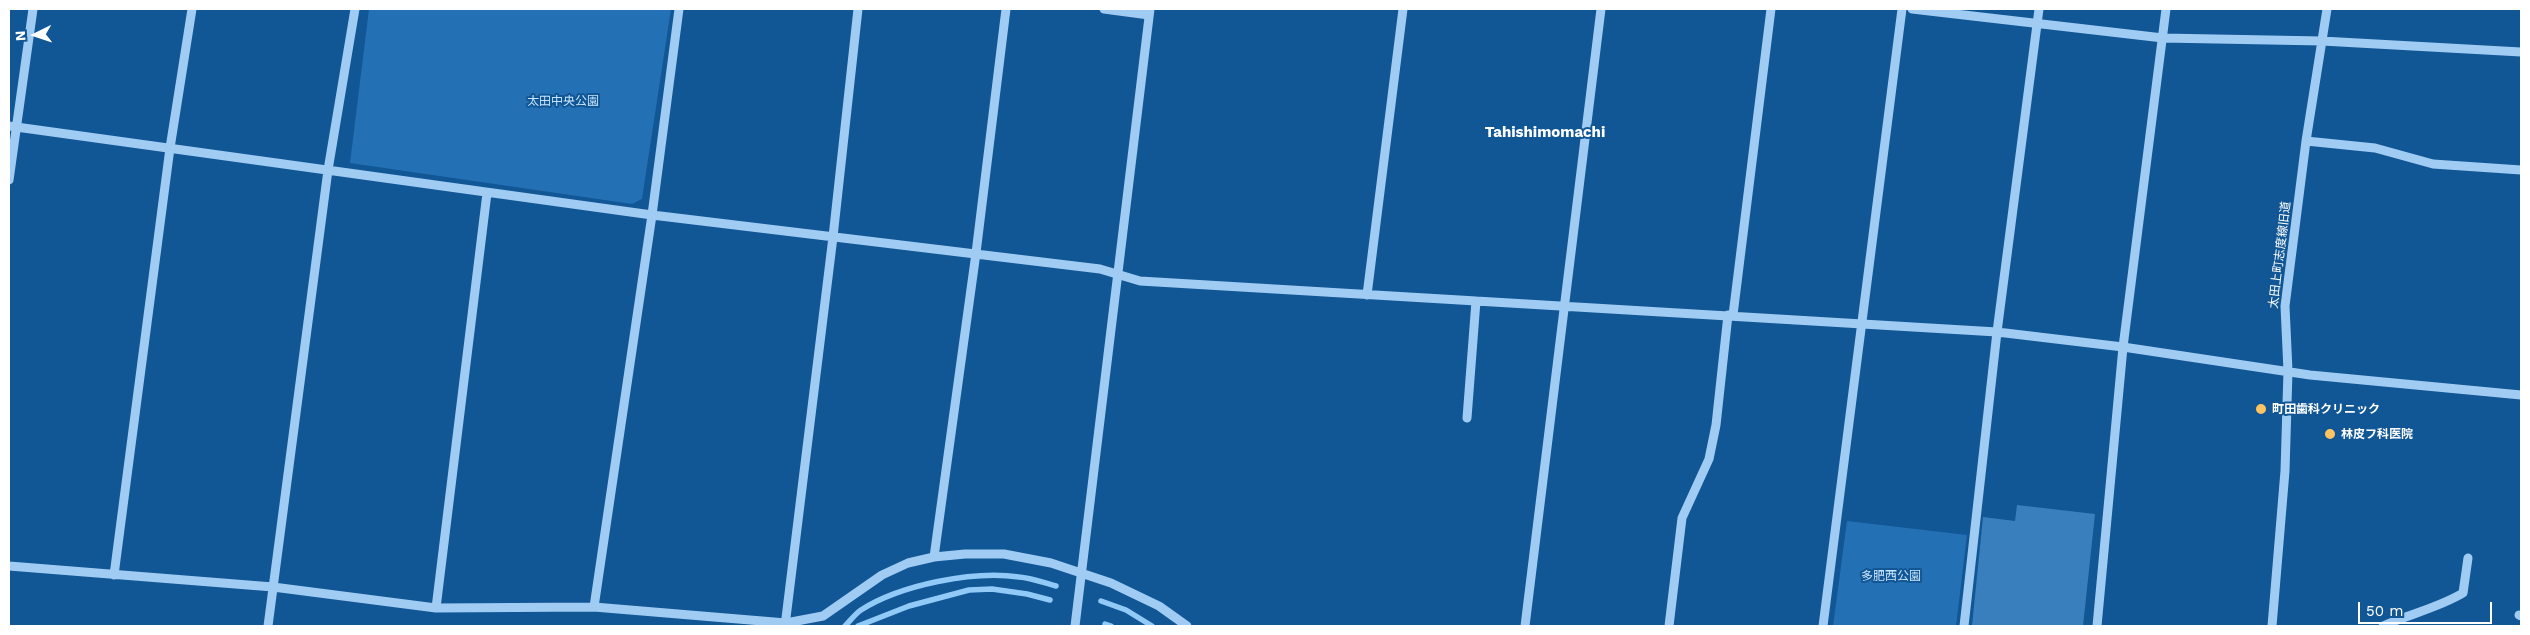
<!DOCTYPE html>
<meta charset="utf-8">
<style>
body{margin:0}
#map{position:relative;width:2530px;height:635px;overflow:hidden;background:#115695;font-family:"Work Sans",sans-serif}
canvas{display:block}
.frame{position:absolute;inset:0;border:10px solid #fff;pointer-events:none}
.north{position:absolute;left:10px;top:10px;width:50px;height:50px;-webkit-text-stroke:4px #115695;paint-order:stroke;rotate:266deg;font-size:14px;font-weight:700;line-height:20px;text-align:center;color:#fff}
.north::after{content:'';display:block;margin:auto;width:18px;height:22px;background:#fff;clip-path:polygon(50% 0,100% 100%,50% 72%,0 100%)}
.scale{position:absolute;left:2358px;top:602px;width:134px;height:22px;box-sizing:border-box;border:2px solid #fff;border-top:0;padding-left:6px;font-size:15px;line-height:18px;white-space:nowrap;color:#fff;-webkit-text-stroke:4px #115695;paint-order:stroke}
</style>
<div id="map">
<canvas width="2530" height="635"></canvas>
<div class="frame"></div>
<div class="north">N</div>
<div class="scale">50 m</div>
</div>
<script>
const c = document.querySelector('canvas').getContext('2d');
c.lineJoin = 'round';
function paint(path, color) {
  c.fillStyle = color;
  c.fill(path, 'evenodd');
}
function trace(path, color, width, dash) {
  c.strokeStyle = color;
  c.lineWidth = width;
  c.lineCap = dash ? 'butt' : 'round';
  c.setLineDash(dash || []);
  c.stroke(path);
}
function label(font, color, halo, rows, align = 'center') {
  c.font = font + ' "Work Sans","Noto Sans JP",sans-serif';
  c.lineWidth = 4;
  c.setLineDash([]);
  c.textBaseline = 'middle';
  c.strokeStyle = halo;
  c.fillStyle = color;
  for (const [text, x, y, turn = 0] of rows) {
    c.save();
    c.translate(x, y);
    c.rotate((+turn || 0) * Math.PI / 180);
    c.textAlign = isNaN(turn) ? turn : align;
    if (halo) c.strokeText(text, 0, 0);
    c.fillText(text, 0, 0);
    c.restore();
  }
}
const green = new Path2D(`
 M369 9H671L642 199 632 204 350 163Z
 M1847 521 1967 535 1956 626H1833Z`);
const stream = new Path2D(`
 M1101 601 1126 610 1152 626
 M1105 624 1111 626
 M845 626C850 621 855 614 861 610 900 585 974 570 1019 577 1032 578 1044 583 1056 586
 M858 626 909 606 969 590 992 589 1027 594 1050 600`);
const building = new Path2D(`
 M2017 505 2095 514 2083 626H1972L1983 517 2015 521Z`);
const minor = new Path2D(`
 M1104 9 1149 15
 M1912 9 2163 38 2322 41 2521 52
 M9 126 652 215 1100 269 1140 281 1997 332 2123 347 2310 375 2521 395
 M2306 141 2375 148 2433 164 2521 170
 M9 180 33 9
 M1367 295 1403 9
 M1733 315 1771 9
 M1467 418 1476 301
 M934 557 976 253 1006 9
 M9 566 273 587 436 608 594 607 786 623 823 616 882 575 908 563 934 557 965 554H1004L1051 563 1111 583 1159 606 1187 626
 M114 575 170 148 192 9
 M594 607 652 215 679 9
 M436 608 487 193
 M2519 615 2521 616
 M268 626 328 170 355 9
 M785 626 833 237 858 9
 M1075 626 1150 9
 M1525 626 1601 9
 M1669 626 1682 518 1709 459 1716 425 1728 315
 M1823 626 1902 9
 M1964 626 1997 332 2039 9
 M2097 626 2123 347 2166 9
 M2272 626 2285 471 2288 371 2285 306 2306 141 2327 9
 M2383 626C2409 614 2438 608 2463 593L2468 558`);
const markers = [
 [2261,409,6,"#ffc462"],
 [2330,434,6,"#ffc462"]
];
const parkNames = [
 ["太田中央公園",563,101],
 ["多肥西公園",1891,576]
];
const streetNames = [
 ["太田上町志度線旧道",2280,255,-83]
];
const poiNames = [
 ["町田歯科クリニック",2272,409],
 ["林皮フ科医院",2341,434]
];
const quarterNames = [
 ["Tahishimomachi",1545,133]
];
paint(green, '#2370b4');
trace(stream, '#91c9f7', 5.5);
paint(building, '#3a7fbd');
trace(minor, '#a0ccf3', 9);
for (const [x, y, r, color] of markers) {
  const dot = new Path2D();
  dot.arc(x, y, r, 0, 2 * Math.PI);
  c.fillStyle = color;
  c.fill(dot);
  trace(dot, '#115695', 2);
}
label('12px', '#c7e4fd', '#115695', parkNames);
label('12px', '#fff', '#115695', streetNames);
label('bold 12px', '#fff', '#115695', poiNames, 'left');
label('bold 15px', '#fff', '#115695', quarterNames);
</script>
